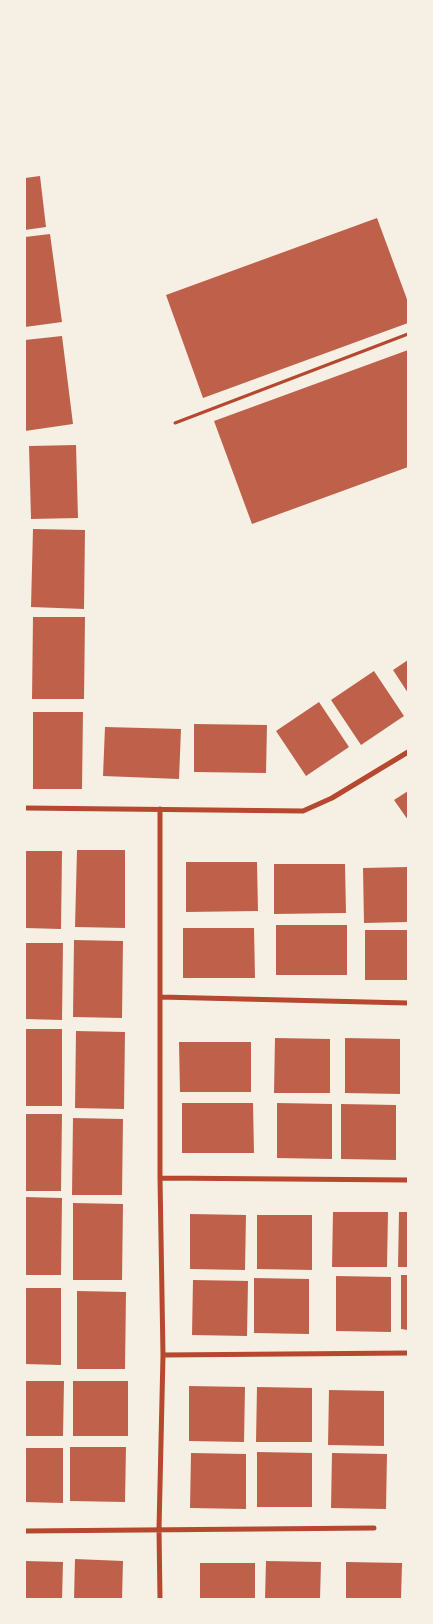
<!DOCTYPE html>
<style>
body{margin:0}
#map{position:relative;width:433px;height:1624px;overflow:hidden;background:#f6efe4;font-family:Rubik,sans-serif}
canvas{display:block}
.frame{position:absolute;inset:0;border:26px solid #f6efe4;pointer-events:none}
</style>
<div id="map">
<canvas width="433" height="1624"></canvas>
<div class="frame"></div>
</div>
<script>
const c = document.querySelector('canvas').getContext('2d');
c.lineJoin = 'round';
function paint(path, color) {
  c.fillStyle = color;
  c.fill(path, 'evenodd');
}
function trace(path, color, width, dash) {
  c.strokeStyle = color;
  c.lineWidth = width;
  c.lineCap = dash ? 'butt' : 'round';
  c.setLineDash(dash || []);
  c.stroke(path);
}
const building = new Path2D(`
 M40 176 46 227 25 230V178Z
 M377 218 408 302V323L203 398 166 295Z
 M50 234 62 322 25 327V237Z
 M62 336 73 424 25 431V340Z
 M408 350V467L252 524 214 421Z
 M76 445 78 518 31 519 29 446Z
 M33 529 85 530 84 609 31 607Z
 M33 617H85L84 699H32Z
 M408 660V693L393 670Z
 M374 671 404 716 361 745 331 700Z
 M319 702 349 747 306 776 276 731Z
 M33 712H83L82 789H33Z
 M194 724 267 725 266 773 194 772Z
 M105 727 181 729 179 779 103 776Z
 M408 791V820L394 800Z
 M77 850H125V928L75 927Z
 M25 851H62L61 929 25 928Z
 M186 862H257L258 911 186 912Z
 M274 864H345L346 913 274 914Z
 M408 867V922L364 923 363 868Z
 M276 925H347V975H276Z
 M183 928H254L255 978H183Z
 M365 930H408V980H365Z
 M74 940 123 941 122 1018 73 1017Z
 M25 943H63L62 1020 25 1019Z
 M25 1029H62V1106H25Z
 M76 1031 125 1032 124 1109 75 1108Z
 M275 1038 330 1039V1093H274Z
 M345 1038 400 1039V1094L345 1093Z
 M179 1042H251V1092H180Z
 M182 1103H253L254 1153H182Z
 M277 1103 332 1104V1159L277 1158Z
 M341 1104 396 1105V1160L341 1159Z
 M25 1114H62L61 1191H25Z
 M73 1118 123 1119 122 1195H72Z
 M25 1197 62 1198 61 1275H25Z
 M73 1203 123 1204 122 1280H73Z
 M333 1212H388L387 1267H332Z
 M399 1212H408V1267H398Z
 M190 1214 246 1215 245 1270 190 1269Z
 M257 1215H312V1270L257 1269Z
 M401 1275H408V1330L401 1329Z
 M336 1276 391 1277V1332L336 1331Z
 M254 1278 309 1279V1334L254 1333Z
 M193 1280 248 1281 247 1336 192 1335Z
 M25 1288H61V1365L25 1364Z
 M77 1291 126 1292 125 1369H77Z
 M25 1381H64L63 1436H25Z
 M73 1381H128V1436H73Z
 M189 1386 245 1387 244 1442 189 1441Z
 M257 1387 312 1388V1442H256Z
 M329 1390 384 1391V1446L328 1445Z
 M70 1447H126L125 1502 70 1501Z
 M25 1448H63V1503L25 1502Z
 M257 1452 312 1453V1507H257Z
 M191 1453 246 1454V1509L190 1508Z
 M332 1453 387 1454 386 1509 331 1508Z
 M75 1559 123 1561 122 1599H74Z
 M25 1561 63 1562 62 1599H25Z
 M266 1561 321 1562 320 1599H265Z
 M346 1562 402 1563 401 1599H346Z
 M200 1563H255V1599H200Z`);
const path = new Path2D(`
 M175 423 408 334`);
const minor = new Path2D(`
 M25 808 303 811 332 798 408 752
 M160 997 408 1003
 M160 1178 408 1180
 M163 1355 408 1353
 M25 1531 374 1528
 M160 1599 159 1529 163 1355 160 1178V809`);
paint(building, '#bf614a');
trace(path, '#b5482f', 3);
trace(minor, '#b5482f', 5);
</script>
